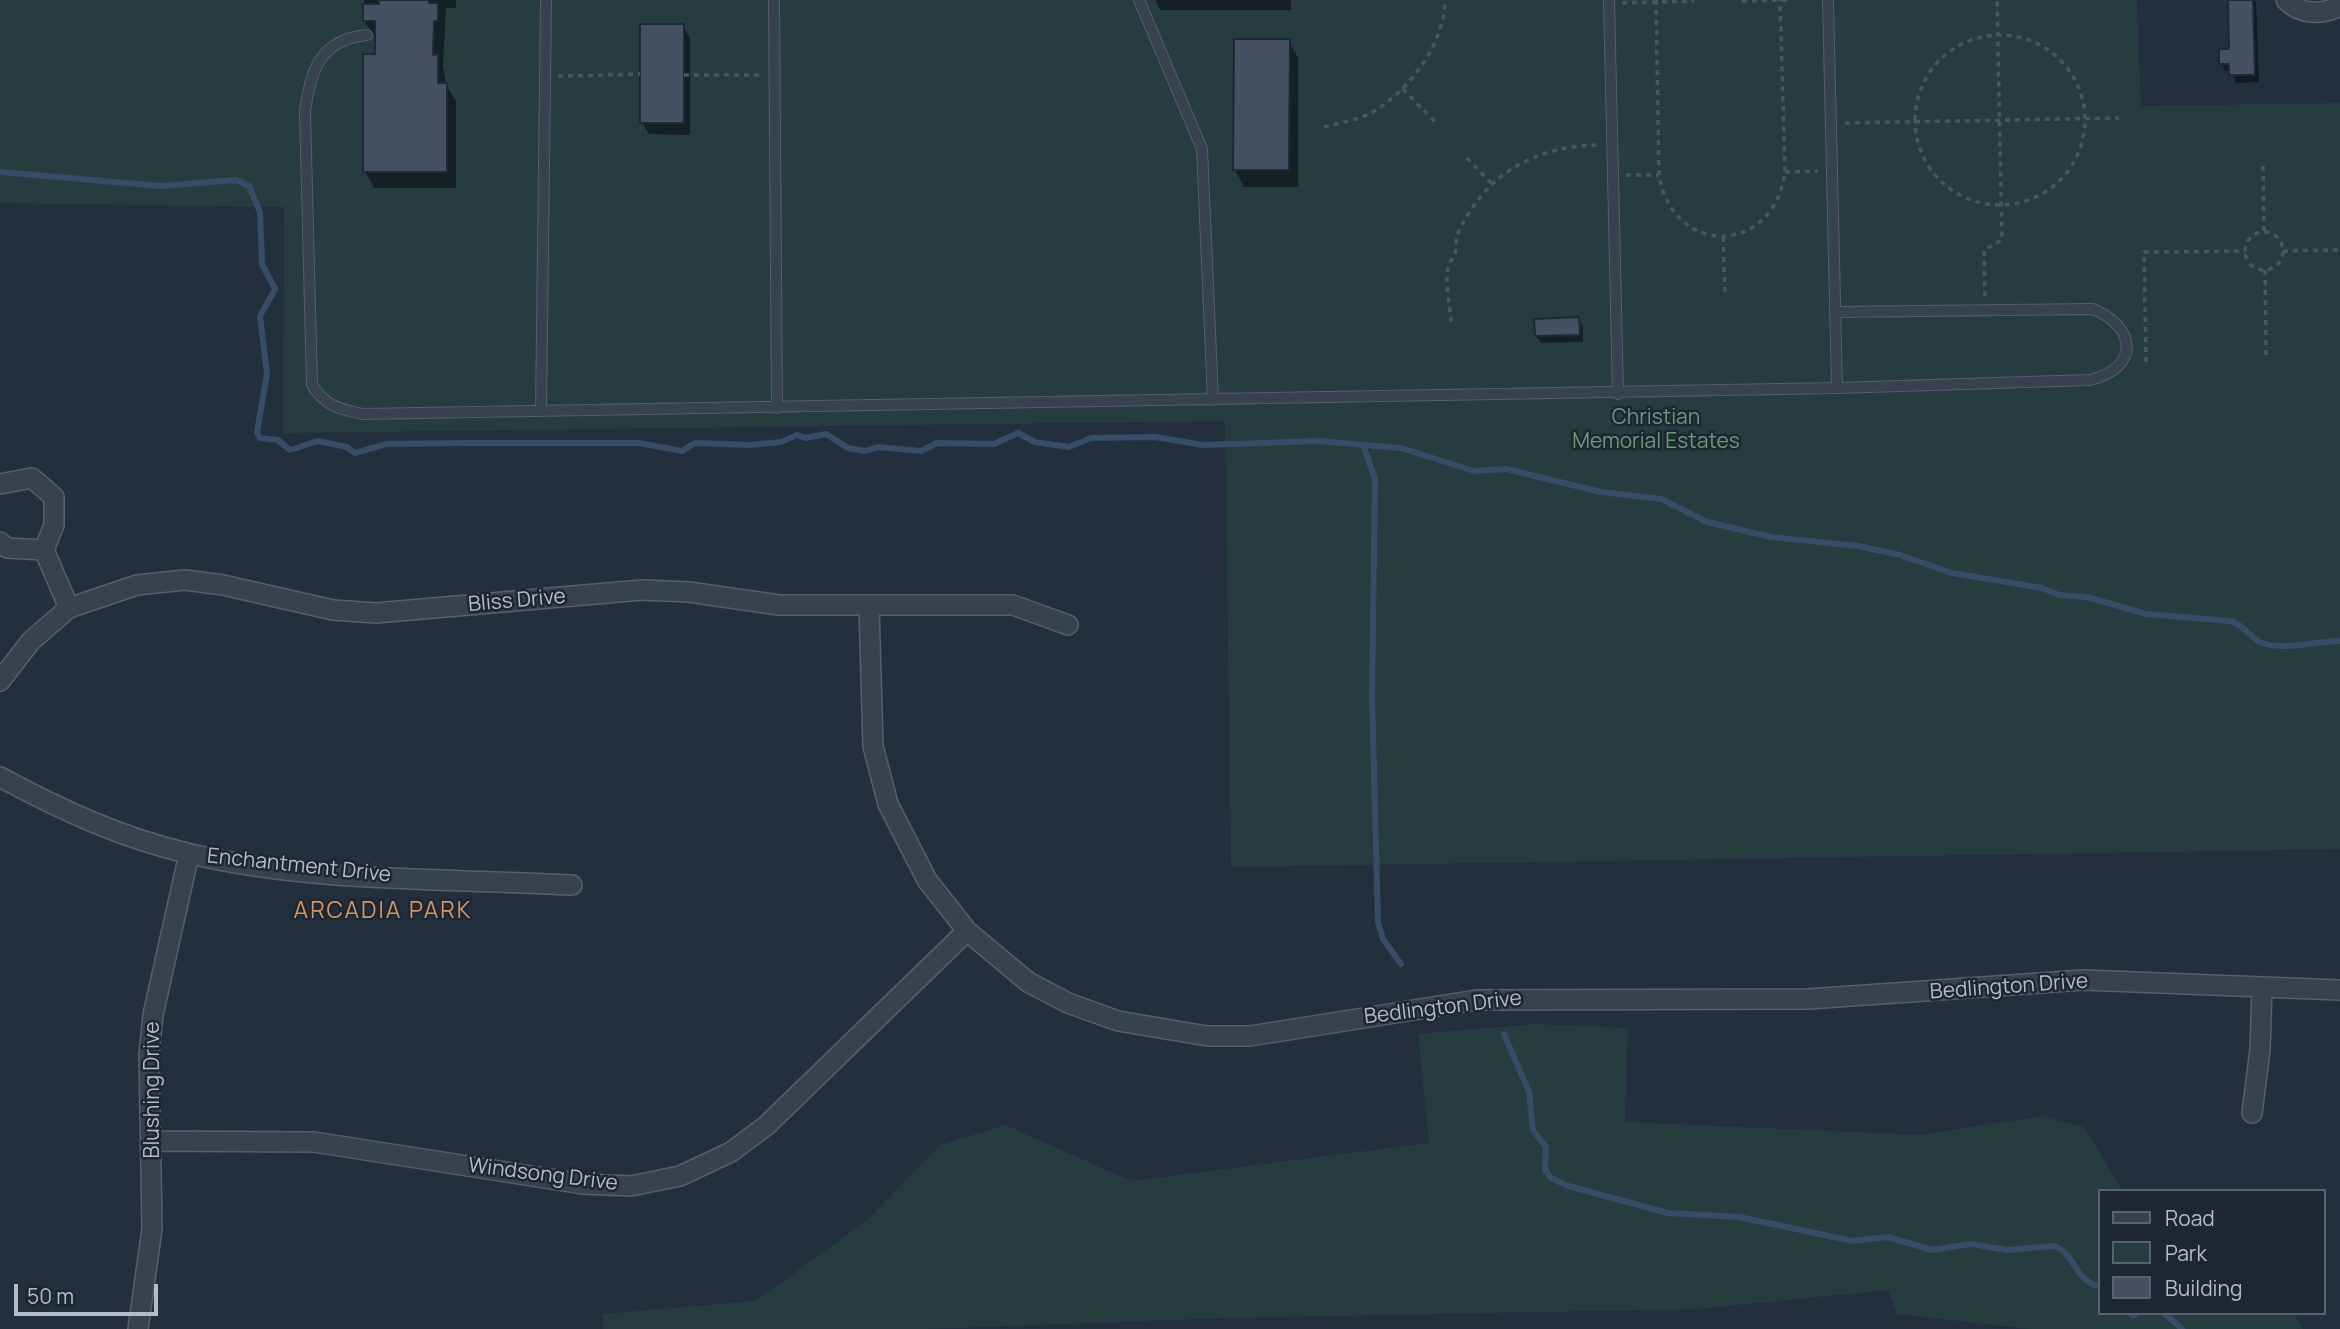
<!DOCTYPE html>
<style>
body{margin:0}
#map{position:relative;width:2340px;height:1329px;overflow:hidden;background:#242f3e;font-family:Manrope,sans-serif}
canvas{display:block}
.legend{position:absolute;left:2098px;top:1189px;width:228px;height:126px;box-sizing:border-box;background:#1d2633;border:2px solid #59626f;margin:0;padding:9px 12px;list-style:none;font-size:21px;color:#b4bcc9}
.legend li{display:flex;align-items:center;gap:14px;height:35px}
.legend b{width:35px;border:2px solid #59626f}
.scale{position:absolute;left:14px;top:1284px;width:144px;height:32px;box-sizing:border-box;border:4px solid #b4bcc9;border-top:0;padding-left:9px;font-size:21px;line-height:24px;white-space:nowrap;color:#b4bcc9;-webkit-text-stroke:5px #1d2633;paint-order:stroke}
</style>
<div id="map">
<canvas width="2340" height="1329"></canvas>
<ul class="legend">
<li><b style="height:9px;background:#38414e"></b>Road</li>
<li><b style="height:19px;background:#263c3f"></b>Park</li>
<li><b style="height:19px;background:#455162"></b>Building</li>
</ul>
<div class="scale">50 m</div>
</div>
<script>
const c = document.querySelector('canvas').getContext('2d');
c.lineJoin = 'round';
function paint(path, color) {
  c.fillStyle = color;
  c.fill(path, 'evenodd');
}
function trace(path, color, width, dash) {
  c.strokeStyle = color;
  c.lineWidth = width;
  c.lineCap = dash ? 'butt' : 'round';
  c.setLineDash(dash || []);
  c.stroke(path);
}
function label(font, color, halo, rows, align = 'center') {
  c.font = font + ' Manrope,sans-serif';
  c.lineWidth = 5;
  c.setLineDash([]);
  c.textBaseline = 'middle';
  c.strokeStyle = halo;
  c.fillStyle = color;
  for (const [text, x, y, turn = 0] of rows) {
    c.save();
    c.translate(x, y);
    c.rotate((+turn || 0) * Math.PI / 180);
    c.textAlign = isNaN(turn) ? turn : align;
    if (halo) c.strokeText(text, 0, 0);
    c.fillText(text, 0, 0);
    c.restore();
  }
}
const green = new Path2D(`
 M0 0H2137L2141 106 2340 103V849L1231 867 1225 421 283 433 284 207 0 203Z
 M1536 1024 1628 1028 1625 1122 1920 1135 2042 1116 2084 1127 2123 1191H2100V1313H2293L2303 1329H2028L1897 1314 1888 1290 1696 1309 1226 1318 927 1329H603V1314L756 1301 866 1221 941 1145 1005 1125 1131 1181 1429 1143 1418 1034Z`);
const shadow = new Path2D(`
 M364 0H456V8H446L443 66 446 85 456 101V188H374L365 171 376 38 364 21Z
 M1155 0H1291V10H1160Z
 M2229 0 2256 1 2259 82 2236 83 2231 71H2225L2221 63 2231 50Z
 M683 26 690 38V135L649 134 642 122Z
 M1289 41 1298 58V187H1244L1235 170Z
 M1578 319 1583 327V342L1541 343 1536 336Z`);
const stream = new Path2D(`
 M0 172 161 186 236 180 249 186 260 212 262 264 275 289 260 316 267 374 257 432 260 438 278 440 290 450 318 441 347 447 355 453 386 444 464 443H639L682 451 695 443 749 445 781 442 797 435 805 438 826 434 848 448 865 451 878 447 921 451 937 443 994 444 1018 433 1035 442 1069 447 1091 438 1155 437 1203 445 1318 441 1401 448 1474 471 1506 469 1601 492 1661 499 1707 522 1771 537 1858 546 1900 555 1952 573 2042 588 2059 595 2087 597 2146 614 2230 621C2245 625 2251 639 2262 643 2288 651 2315 641 2340 641
 M1363 445 1375 479 1372 697 1378 922 1383 939 1401 964
 M1504 1034 1529 1092 1533 1130 1546 1147 1545 1170 1551 1178 1568 1186 1668 1213 1739 1217 1853 1241 1888 1237 1932 1250 1971 1244 2007 1250 2054 1246C2076 1253 2075 1283 2100 1286
 M2130 1313 2133 1316 2138 1313
 M2164 1313 2182 1329`);
const building = new Path2D(`
 M378 0H429V3H438V21H434L433 55 438 54V83H447V172H363V54H375V21H363V4H379Z
 M2228 0H2253L2255 75H2229V64H2219V49H2229Z
 M640 24H684V123H640Z
 M1234 39H1290L1289 170H1233Z
 M1579 317 1580 335 1535 336 1534 319Z`);
const path = new Path2D(`
 M1656 0 1659 175C1673 258 1774 256 1785 172L1780 0
 M1742 1 1790 0
 M1622 3 1694 1
 M1915 120a85 85 0 1 1 170 0a85 85 0 1 1-170 0Z
 M684 75H762
 M558 76 640 74
 M1403 89 1435 122
 M1845 123 2119 118
 M1324 127C1340 123 1357 120 1371 113 1408 92 1445 44 1445 0
 M1467 158 1491 183
 M2263 166 2264 232
 M1785 172 1818 171
 M1626 175H1659
 M2245 251a19 19 0 1 1 38 0a19 19 0 1 1-38 0Z
 M1723 237 1725 295
 M2283 251 2340 250
 M2265 270 2266 358
 M1985 296 1984 250 2002 240 1997 0
 M1451 322C1450 306 1445 284 1448 268 1449 263 1453 258 1455 253 1457 246 1455 240 1458 233 1486 173 1535 146 1600 145
 M2146 362 2144 252 2245 251`);
const service = new Path2D(`
 M774 0 777 408
 M1139 0 1202 149 1213 400
 M1609 0 1618 394
 M367 35C320 40 311 69 305 111L312 385C325 406 339 409 362 414L1837 388 1828 0
 M1835 312 2093 309C2138 328 2139 368 2090 380L1837 388
 M541 411 546 0`);
const minor = new Path2D(`
 M2286 0C2300 15 2323 15 2340 6
 M0 484 32 478 54 497V525L44 550 69 608
 M0 542 7 548 44 550
 M869 606 873 746 888 804 927 880 967 931 1028 982 1068 1003 1118 1021 1207 1036H1250L1477 1000 1808 999 2083 980 2340 990
 M0 681 31 641 69 608 137 585 185 580 223 585 333 610 376 613 642 590 689 592 779 605H1013L1068 625
 M0 777C61 810 124 839 191 854 314 883 447 878 572 885
 M2252 1113 2260 1050 2262 987
 M152 1141 314 1142 583 1184 631 1186 680 1176 731 1152 767 1125 967 931
 M138 1329 152 1229 149 1054 153 1015 189 854`);
const parkNames = [
 ["Christian",1656,418],
 ["Memorial Estates",1656,442]
];
const streetNames = [
 ["Bliss Drive",517,601,-5],
 ["Enchantment Drive",299,866,6],
 ["Bedlington Drive",2009,987,-4],
 ["Bedlington Drive",1443,1008,-7],
 ["Blushing Drive",153,1090,-90],
 ["Windsong Drive",543,1175,7]
];
const neighbourhoodNames = [
 ["ARCADIA PARK",383,912]
];
paint(green, '#263c3f');
paint(shadow, '#0007');
trace(stream, '#394c67', 6);
paint(building, '#455162');
trace(building, '#1f2835', 2);
trace(service, '#565f6c', 12);
trace(minor, '#565f6c', 22);
trace(path, '#44595c', 3.5, [5, 5]);
trace(service, '#38414e', 10);
trace(minor, '#38414e', 19);
label('21px', '#6b9a76', '#1d2633', parkNames);
label('21px', '#b4bcc9', '#1d2633', streetNames);
c.letterSpacing = '2px';
label('23px', '#d59563', '#1d2633', neighbourhoodNames);
c.letterSpacing = '0px';
</script>
